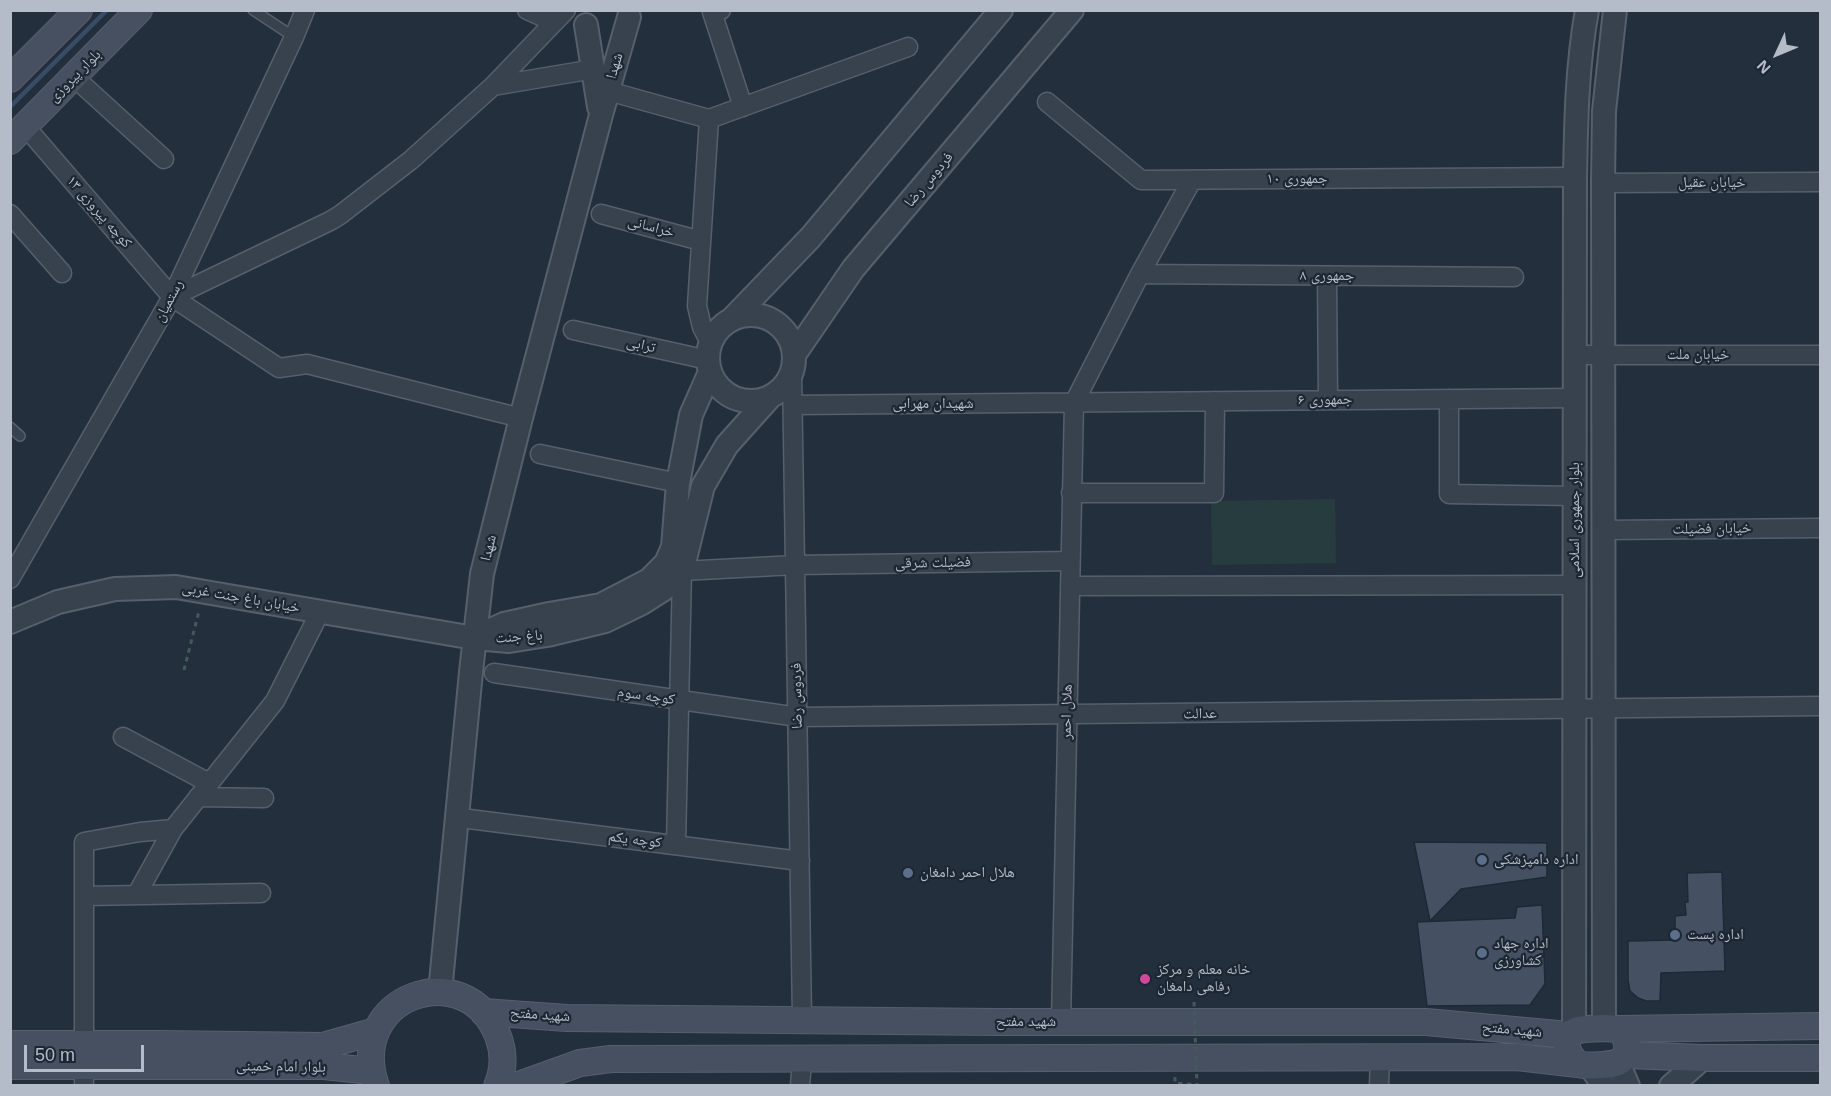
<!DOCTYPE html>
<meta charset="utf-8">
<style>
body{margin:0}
#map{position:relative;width:1831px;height:1096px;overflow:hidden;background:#242f3e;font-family:Arial,sans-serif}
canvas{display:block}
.frame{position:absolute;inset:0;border:12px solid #b4bcc9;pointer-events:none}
.north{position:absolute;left:1747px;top:24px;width:60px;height:60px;-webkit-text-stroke:4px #1d2633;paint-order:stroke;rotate:226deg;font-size:16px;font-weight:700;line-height:24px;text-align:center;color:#b4bcc9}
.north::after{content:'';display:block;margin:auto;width:21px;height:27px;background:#b4bcc9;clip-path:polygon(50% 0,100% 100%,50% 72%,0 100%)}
.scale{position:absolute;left:24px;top:1045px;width:120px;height:27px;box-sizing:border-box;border:3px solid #b4bcc9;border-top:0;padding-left:8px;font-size:18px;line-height:21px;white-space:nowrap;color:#b4bcc9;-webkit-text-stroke:4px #1d2633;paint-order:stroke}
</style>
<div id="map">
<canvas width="1831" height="1096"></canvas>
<div class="frame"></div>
<div class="north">N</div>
<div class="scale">50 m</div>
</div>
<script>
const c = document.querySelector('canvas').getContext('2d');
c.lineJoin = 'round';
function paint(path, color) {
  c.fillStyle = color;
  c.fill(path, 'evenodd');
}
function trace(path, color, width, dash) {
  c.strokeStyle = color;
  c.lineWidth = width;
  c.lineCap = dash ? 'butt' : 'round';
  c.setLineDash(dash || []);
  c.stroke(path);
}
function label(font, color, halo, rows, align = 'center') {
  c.font = font + ' Arial,"Noto Naskh Arabic",sans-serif';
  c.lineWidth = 4.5;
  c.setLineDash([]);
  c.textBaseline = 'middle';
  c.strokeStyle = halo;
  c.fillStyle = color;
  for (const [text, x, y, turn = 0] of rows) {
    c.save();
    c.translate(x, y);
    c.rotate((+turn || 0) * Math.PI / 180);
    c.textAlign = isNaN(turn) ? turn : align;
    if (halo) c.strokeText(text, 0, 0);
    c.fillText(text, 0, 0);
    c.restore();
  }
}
const green = new Path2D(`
 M1335 499 1336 563 1212 565 1211 501Z`);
const stream = new Path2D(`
 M10 107 107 10`);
const building = new Path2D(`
 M1414 842 1547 843V877L1461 889 1430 921Z
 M1722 872 1725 971 1661 973 1660 1001H1646L1638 998 1630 991 1628 980V941L1675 940V916L1686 915 1685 902H1688L1687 873Z
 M1542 905 1545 984 1530 1005 1427 1006 1417 922 1515 918 1517 907Z`);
const path = new Path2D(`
 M184 670 199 611
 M1175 1077V1083L1197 1085`);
const service = new Path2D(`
 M253 10 294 37
 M10 427 20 436`);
const minor = new Path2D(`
 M527 10 554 22
 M721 10 712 12 743 107
 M74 77 164 159
 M493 86 594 69
 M608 91 709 119 908 47
 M1047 102 1141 180 1575 177
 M709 119 697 306 702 327 711 344
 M25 126 172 297 279 368 307 364 521 418
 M1603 183 1820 182
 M10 214 62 273
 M601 214 701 241
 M1140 274 1514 277
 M1327 276 1328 400
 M172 297 330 221 340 215 411 160 493 86 566 10
 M573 330 708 360
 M1575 355H1820
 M792 372 802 1020
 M1449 399V494L1575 496
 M793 405 1576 398
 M540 454 678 483
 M1071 493H1214L1215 401
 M1603 530 1820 528
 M10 579 172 297 294 37 305 10
 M1070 586 1576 585
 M494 673 798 717 1820 706
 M123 737 209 783
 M198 797 264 798
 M469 819 800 861
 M676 845 682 571 795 565 1070 561
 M137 894 173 829 275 701 320 612
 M84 896 261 893
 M1061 1022 1074 403 1140 274 1192 180
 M84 1044V842L140 832 173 829
 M84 1066V1086
 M800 1086 802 1060
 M1379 1086 1380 1057`);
const tertiary = new Path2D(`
 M586 25 599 107
 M708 358a43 43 0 1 1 86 0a43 43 0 1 1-86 0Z
 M732 319 810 238 1001 10
 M794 355 853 269 1072 10
 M10 622 58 602 115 589 176 587 474 638 509 641 547 635 605 621 642 603 664 589 682 571 703 486 727 445 770 397
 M475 637 504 624 549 614 601 605 649 580 666 563 673 547 678 483 691 415 710 372
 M440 992 471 672 482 574 521 418 601 115 629 17
 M1604 1028 1603 183 1604 111 1615 10
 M1574 1031 1575 177C1576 121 1577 66 1587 10
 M1618 1063 1628 1086
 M1589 1065 1604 1086
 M1671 1086 1703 1058`);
const secondary = new Path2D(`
 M10 79 79 10
 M10 141 139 10
 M483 1012 567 1018 997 1022H1426L1569 1035
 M1604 1028 1619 1029C1627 1037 1628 1044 1627 1055 1623 1058 1620 1062 1616 1063 1609 1065 1585 1067 1579 1064 1567 1058 1560 1035 1576 1031 1584 1028 1595 1029 1604 1028Z
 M1619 1029 1820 1026
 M10 1044H161L323 1046 376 1031
 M1627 1055 1703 1058H1820
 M10 1066H324L371 1071
 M376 1086C345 996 466 954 498 1036 504 1052 504 1070 497 1086
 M516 1086 580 1063 611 1059 1517 1057 1578 1064`);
const pathBridge = new Path2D(`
 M1194 1002 1197 1085`);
const markers = [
 [1482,860,6,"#5c6f8a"],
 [908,873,6,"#5c6f8a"],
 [1675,935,6,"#5c6f8a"],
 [1482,953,6,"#5c6f8a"],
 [1145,979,6,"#d1479c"]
];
const streetNames = [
 ["شهدا",615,66,-74],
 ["بلوار پیروزی",75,76,-45],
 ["جمهوری ۱۰",1297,179],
 ["فردوس رضا",929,180,-50],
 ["خیابان عقیل",1712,183],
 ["کوچه پیروزی ۱۳",99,212,49],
 ["خراسانی",651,227,15],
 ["جمهوری ۸",1327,276],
 ["رستمیان",169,301,-62],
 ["ترابی",641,345,13],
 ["خیابان ملت",1698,355],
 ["جمهوری ۶",1325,400,-1],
 ["شهیدان مهرابی",933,404],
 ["بلوار جمهوری اسلامی",1575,520,-90],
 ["خیابان فضیلت",1712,529,-1],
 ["شهدا",489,548,-76],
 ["فضیلت شرقی",933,563,-1],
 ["خیابان باغ جنت غربی",241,598,10],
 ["باغ جنت",519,637,-4],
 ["کوچه سوم",646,696,8],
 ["فردوس رضا",797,696,-91],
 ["هلال احمر",1067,712,-89],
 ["عدالت",1200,714,-1],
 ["کوچه یکم",635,840,7],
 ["شهید مفتح",540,1015,4],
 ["شهید مفتح",1026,1022],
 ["شهید مفتح",1512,1030,5],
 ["بلوار امام خمینی",281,1067,1]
];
const poiNames = [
 ["اداره دامپزشکی",1494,860],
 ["هلال احمر دامغان",920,873],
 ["اداره پست",1687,935],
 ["اداره جهاد",1494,944],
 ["کشاورزی",1494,961],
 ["خانه معلم و مرکز",1157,970],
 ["رفاهی دامغان",1157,987]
];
paint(green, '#263c3f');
trace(stream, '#394c67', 4.5);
paint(building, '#455162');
trace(building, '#1f2835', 1.5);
trace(service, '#565f6c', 12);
trace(minor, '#565f6c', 21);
trace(tertiary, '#565f6c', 26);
trace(secondary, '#565f6c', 28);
trace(path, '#44595c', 3, [4.5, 4.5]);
trace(service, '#38414e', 9);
trace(minor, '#38414e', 18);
trace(tertiary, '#38414e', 22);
trace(secondary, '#465061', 26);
trace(pathBridge, '#44595c', 3, [4.5, 4.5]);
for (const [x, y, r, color] of markers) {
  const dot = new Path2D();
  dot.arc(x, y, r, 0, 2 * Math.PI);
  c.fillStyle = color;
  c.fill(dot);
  trace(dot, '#1d2633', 2);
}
label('15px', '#b4bcc9', '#1d2633', streetNames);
label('15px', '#b4bcc9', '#1d2633', poiNames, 'left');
</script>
